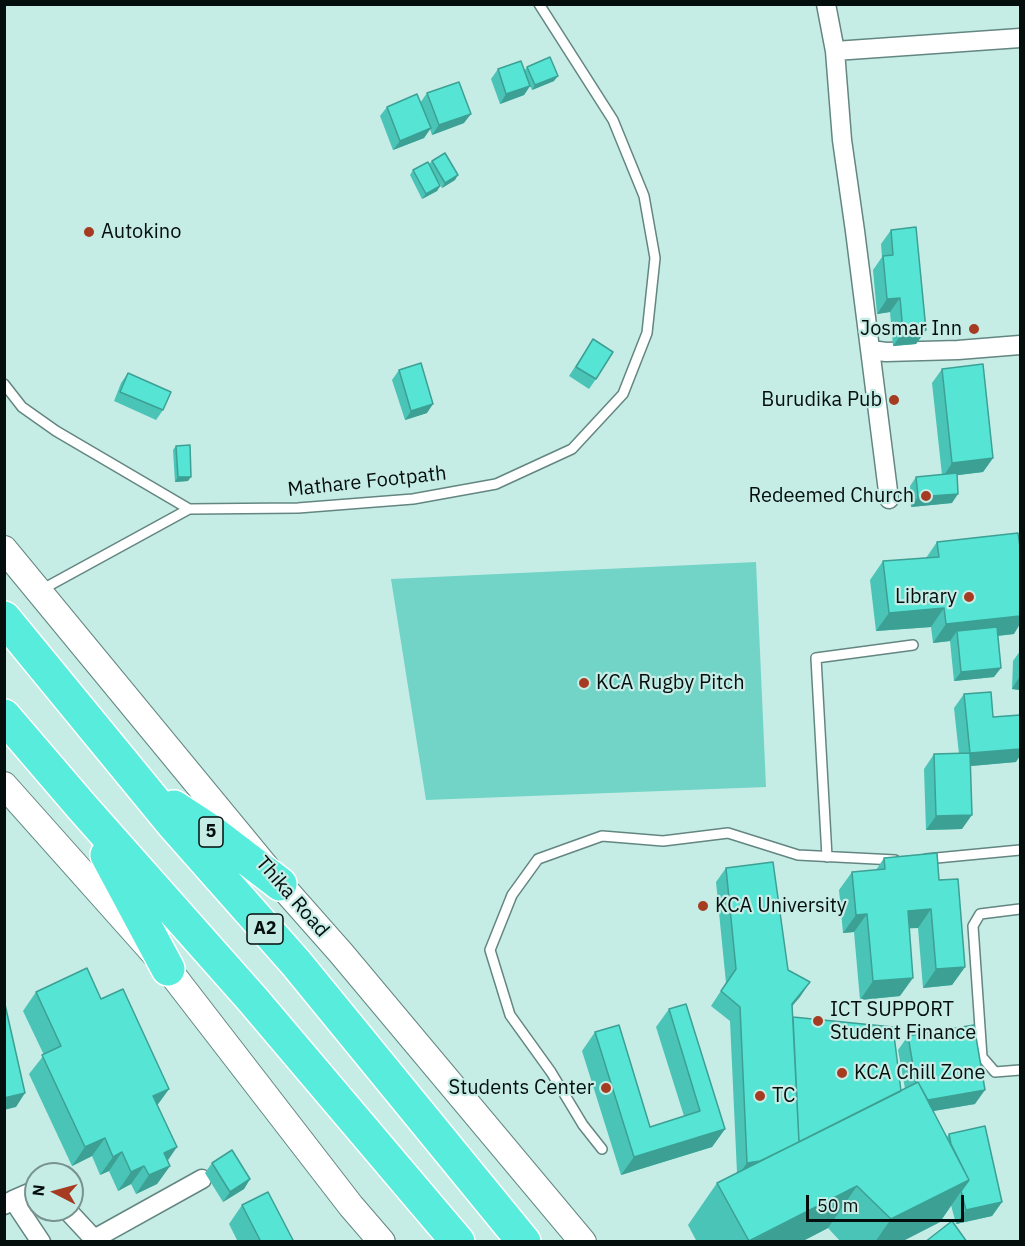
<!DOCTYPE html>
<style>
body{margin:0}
#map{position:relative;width:1025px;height:1246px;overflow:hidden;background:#c6ece6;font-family:"IBM Plex Sans",sans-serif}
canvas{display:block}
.frame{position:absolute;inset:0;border:6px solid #030e0d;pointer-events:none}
.north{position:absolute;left:24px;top:1162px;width:60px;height:60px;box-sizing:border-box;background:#c6ece6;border:2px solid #78938f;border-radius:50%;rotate:276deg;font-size:16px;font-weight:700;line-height:24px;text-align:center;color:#030e0d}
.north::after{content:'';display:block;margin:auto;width:21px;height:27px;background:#a53c22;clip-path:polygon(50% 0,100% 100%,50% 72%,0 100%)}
.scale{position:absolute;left:806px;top:1195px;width:158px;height:27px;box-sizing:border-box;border:3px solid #030e0d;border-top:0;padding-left:8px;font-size:18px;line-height:21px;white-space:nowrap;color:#030e0d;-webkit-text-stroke:4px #c6ece6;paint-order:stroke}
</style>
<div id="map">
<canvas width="1025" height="1246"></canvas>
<div class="frame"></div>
<div class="north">N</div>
<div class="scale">50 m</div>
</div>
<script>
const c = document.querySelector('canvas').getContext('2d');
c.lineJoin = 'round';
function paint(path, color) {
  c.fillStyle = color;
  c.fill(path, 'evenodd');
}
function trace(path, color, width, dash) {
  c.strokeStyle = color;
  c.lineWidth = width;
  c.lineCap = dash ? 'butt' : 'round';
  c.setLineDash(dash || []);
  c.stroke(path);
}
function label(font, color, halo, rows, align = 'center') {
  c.font = font + ' "IBM Plex Sans",sans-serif';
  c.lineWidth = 4.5;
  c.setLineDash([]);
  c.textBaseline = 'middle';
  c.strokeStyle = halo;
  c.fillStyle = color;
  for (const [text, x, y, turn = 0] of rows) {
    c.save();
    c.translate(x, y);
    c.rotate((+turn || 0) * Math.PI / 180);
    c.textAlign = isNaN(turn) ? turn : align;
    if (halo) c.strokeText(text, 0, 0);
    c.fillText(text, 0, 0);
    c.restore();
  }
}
const green = new Path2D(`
 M756 562 766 787 426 800 391 579Z`);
const lane = new Path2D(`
 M4 384 22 407 56 431 189 509
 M41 590 189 509 298 508 413 499 496 484 572 449 623 394 647 333 655 258 644 196 613 120 539 4
 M827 857 816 658 913 645
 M926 859 1020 850
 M1020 909 980 914 973 926 982 1057 995 1072 1020 1070
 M602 1149 583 1125 551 1072 510 1015 490 950 512 895 538 859 602 836 663 841 728 833 798 855 895 860`);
const street = new Path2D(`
 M826 4 835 51 842 140 855 231 889 499
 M835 51 1020 38
 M871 350 886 352 958 350 1020 345
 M13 1200 36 1190
 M4 1205 13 1200 41 1242
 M67 1210 94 1239 202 1179`);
const secondary = new Path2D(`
 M4 549 280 884 341 953 583 1242
 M4 785 168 969 351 1206 382 1242`);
const highway = new Path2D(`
 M4 618 173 824 296 963 524 1242
 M4 716 82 807 253 1000 458 1242
 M174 807 212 832 280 884
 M107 855 168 969`);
const wall = new Path2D(`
 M527 67 554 81 532 90 530 86 524 95 500 104 491 79 498 69 525 70Z
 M427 93 464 123 432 135 430 129 424 138 393 150 380 116 387 107 420 103Z
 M432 161 455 180 442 188 439 182 440 186 437 191 422 199 410 175 413 170 429 164Z
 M891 230 926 330 916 344 893 346 890 312 877 314 873 270 882 257 881 244Z
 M593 339 596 379 589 389 569 376Z
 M942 369 993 458 983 472 957 475 952 503 911 507 910 486 916 477 942 475 932 383Z
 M399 370 427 413 405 420 392 380Z
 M128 373 163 410 156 420 114 401 121 383Z
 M176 446 188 481 175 482 173 450Z
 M937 542 1014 634 998 636 994 677 954 681 950 641 933 643 931 627 876 631 870 580 883 561 926 558Z
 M1020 651V690L1012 689 1013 661Z
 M964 694 993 717 1016 762 970 766 962 829 926 830 924 769 934 754H959L954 708Z
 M884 858 939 880 965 967 952 985 923 988 918 928H909L900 996 860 1000 854 932 843 933 839 890 852 872 876 870Z
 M726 868 788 970 810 982 792 1006 793 1017 901 1091 905 1089 898 1050 908 1036 975 1104 933 1111 947 1137 949 1134 1002 1202 992 1216 956 1224 951 1205 940 1222 901 1242H841L828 1228 801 1242H697L688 1225 717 1183 737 1173 730 1021 711 1006 726 983 716 882Z
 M36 992 101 999 169 1089 157 1105 168 1161 170 1166 157 1184 136 1194 131 1184 118 1191 109 1171 100 1175 92 1156 72 1166 29 1074 44 1055 23 1011Z
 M669 1009 725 1129 712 1147 621 1175 582 1051 595 1032 650 1127 684 1116 656 1027Z
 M212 1163 250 1179 244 1189 223 1202 205 1173Z
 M242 1205 294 1242H238L229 1224Z`);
const shadedWall = new Path2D(`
 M558 76 554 81 532 90 535 85Z
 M530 86 524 95 500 104 506 94Z
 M471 114 464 123 432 135 439 125Z
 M431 128 424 138 393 150 400 141Z
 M458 175 455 180 442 188 445 183Z
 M440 186 437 191 422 199 426 194Z
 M900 298 890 312 877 314 887 299Z
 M926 330 916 344 893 346 903 332Z
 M433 404 427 413 405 420 411 411Z
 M993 458 983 472 943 477 952 463Z
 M178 477H191L188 481 175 482Z
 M958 494 952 503 911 507 918 497Z
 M1020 607V624L1014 634 958 640 957 631 950 641 933 643 946 624Z
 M944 608 931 627 876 631 889 613Z
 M1001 668 994 677 954 681 961 672Z
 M1020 676V690L1012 689Z
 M1020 749V756L1016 762 960 767 970 753Z
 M972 815 962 829 926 830 936 816Z
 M931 909 918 928 895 929 908 911Z
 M867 914 854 932 843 933 856 915Z
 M965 967 952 985 923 988 936 969Z
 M913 978 900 996 860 1000 873 981Z
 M810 982 800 997 782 1018 792 1004Z
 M169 1089 156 1107 153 1096Z
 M985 1090 975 1104 910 1115 919 1101Z
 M25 1093 16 1107 4 1110V1098Z
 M725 1129 712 1147 621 1175 634 1157Z
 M105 1138 92 1156 72 1166 85 1147Z
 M177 1147 164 1166V1153Z
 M122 1152 109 1171 100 1175 113 1157Z
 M800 1157 737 1177 747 1163Z
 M144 1166 131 1184 118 1191 131 1172Z
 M170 1166 157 1184 136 1194 149 1175Z
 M250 1179 244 1189 223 1202 230 1192Z
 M969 1180 940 1222 901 1242H875L891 1219Z
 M857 1186 828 1228 801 1242H749Z
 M1002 1202 992 1216 956 1224 966 1210Z`);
const building = new Path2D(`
 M550 57 558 76 535 85 527 67Z
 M521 61 530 86 506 94 498 69Z
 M459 82 471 114 439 125 427 93Z
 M417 94 431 128 400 141 387 107Z
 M445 153 458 175 445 183 432 161Z
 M428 162 440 186 426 194 413 170Z
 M916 227 926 330 903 332 900 298 887 299 883 256 893 255 891 230Z
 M593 339 613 352 596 379 576 367Z
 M421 363 433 404 411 411 399 370Z
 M983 364 993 458 952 463 942 369Z
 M128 373 171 392 163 410 120 392Z
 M190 445 191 477H178L176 446Z
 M957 473 958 494 918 497 916 477Z
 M1018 533 1020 547V616L946 624 944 608 889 613 883 561 939 557 937 542Z
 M997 627 1001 668 961 672 957 631Z
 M991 692 993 717 1020 715V749L970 753 964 694Z
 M970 753 972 815 936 816 934 754Z
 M937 853 939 880 958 879 965 967 936 969 931 909 908 911 913 978 873 981 867 914 856 915 852 872 885 869 884 858Z
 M773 862 788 970 810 982 792 1004 799 1142 760 1161 747 1163 740 1007 721 991 736 969 726 868Z
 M87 968 101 999 123 989 169 1089 153 1096 177 1147 164 1153 170 1166 149 1175 144 1166 131 1172 122 1152 113 1157 105 1138 85 1147 42 1055 61 1046 36 992Z
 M4 1000 25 1093 4 1098Z
 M686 1004 725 1129 634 1157 595 1032 619 1025 650 1127 700 1111 669 1009Z
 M793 1017 893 1027 901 1091 799 1142Z
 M974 1025 985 1090 928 1100 918 1082 916 1083 908 1036Z
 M918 1082 969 1180 891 1219 857 1186 749 1241 717 1183Z
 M985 1126 1002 1202 966 1210 961 1191 969 1180 951 1144 949 1134Z
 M232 1150 250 1179 230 1192 212 1163Z
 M268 1192 294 1242H261L242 1205Z
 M952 1221 967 1242H925Z`);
const markers = [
 [89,232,6,"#a53c22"],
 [974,329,6,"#a53c22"],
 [894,400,6,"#a53c22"],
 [926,496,6,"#a53c22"],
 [969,597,6,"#a53c22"],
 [584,683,6,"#a53c22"],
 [703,906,6,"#a53c22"],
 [818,1021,6,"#a53c22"],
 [842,1073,6,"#a53c22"],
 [606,1088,6,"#a53c22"],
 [760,1096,6,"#a53c22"]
];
const shields = [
 [211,832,24],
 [265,929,36]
];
const shieldNames = [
 ["5",211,832],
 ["A2",265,929]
];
const poiNames = [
 ["Autokino",101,232],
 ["Josmar Inn",962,329,"right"],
 ["Burudika Pub",882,400,"right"],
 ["Redeemed Church",914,496,"right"],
 ["Library",957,597,"right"],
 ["KCA Rugby Pitch",596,683],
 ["KCA University",715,906],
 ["ICT SUPPORT",830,1010],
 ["Student Finance",830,1033],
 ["KCA Chill Zone",854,1073],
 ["Students Center",594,1088,"right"],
 ["TC",772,1096]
];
const streetNames = [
 ["Mathare Footpath",367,482,-6],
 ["Thika Road",292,897,49]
];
paint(green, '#71d4c7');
trace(lane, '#638681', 12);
trace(street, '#638681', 21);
trace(secondary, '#638681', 28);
trace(highway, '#fff', 36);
trace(lane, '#fff', 9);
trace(street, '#fff', 18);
trace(secondary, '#fff', 26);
trace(highway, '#57ecdc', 33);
paint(wall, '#4ac4b6');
paint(shadedWall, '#3ca094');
paint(building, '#56e4d4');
trace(building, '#3ca094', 1.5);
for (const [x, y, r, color] of markers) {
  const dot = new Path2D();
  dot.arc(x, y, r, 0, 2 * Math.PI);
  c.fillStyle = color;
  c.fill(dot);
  trace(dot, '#c6ece6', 2);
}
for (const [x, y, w] of shields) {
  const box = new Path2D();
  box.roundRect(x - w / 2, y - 15, w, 30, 4.5);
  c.fillStyle = '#c6ece6';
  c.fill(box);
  trace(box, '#030e0d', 1.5);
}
label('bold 18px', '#030e0d', null, shieldNames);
label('20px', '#030e0d', '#c6ece6', poiNames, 'left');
label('20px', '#030e0d', '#c6ece6', streetNames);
</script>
